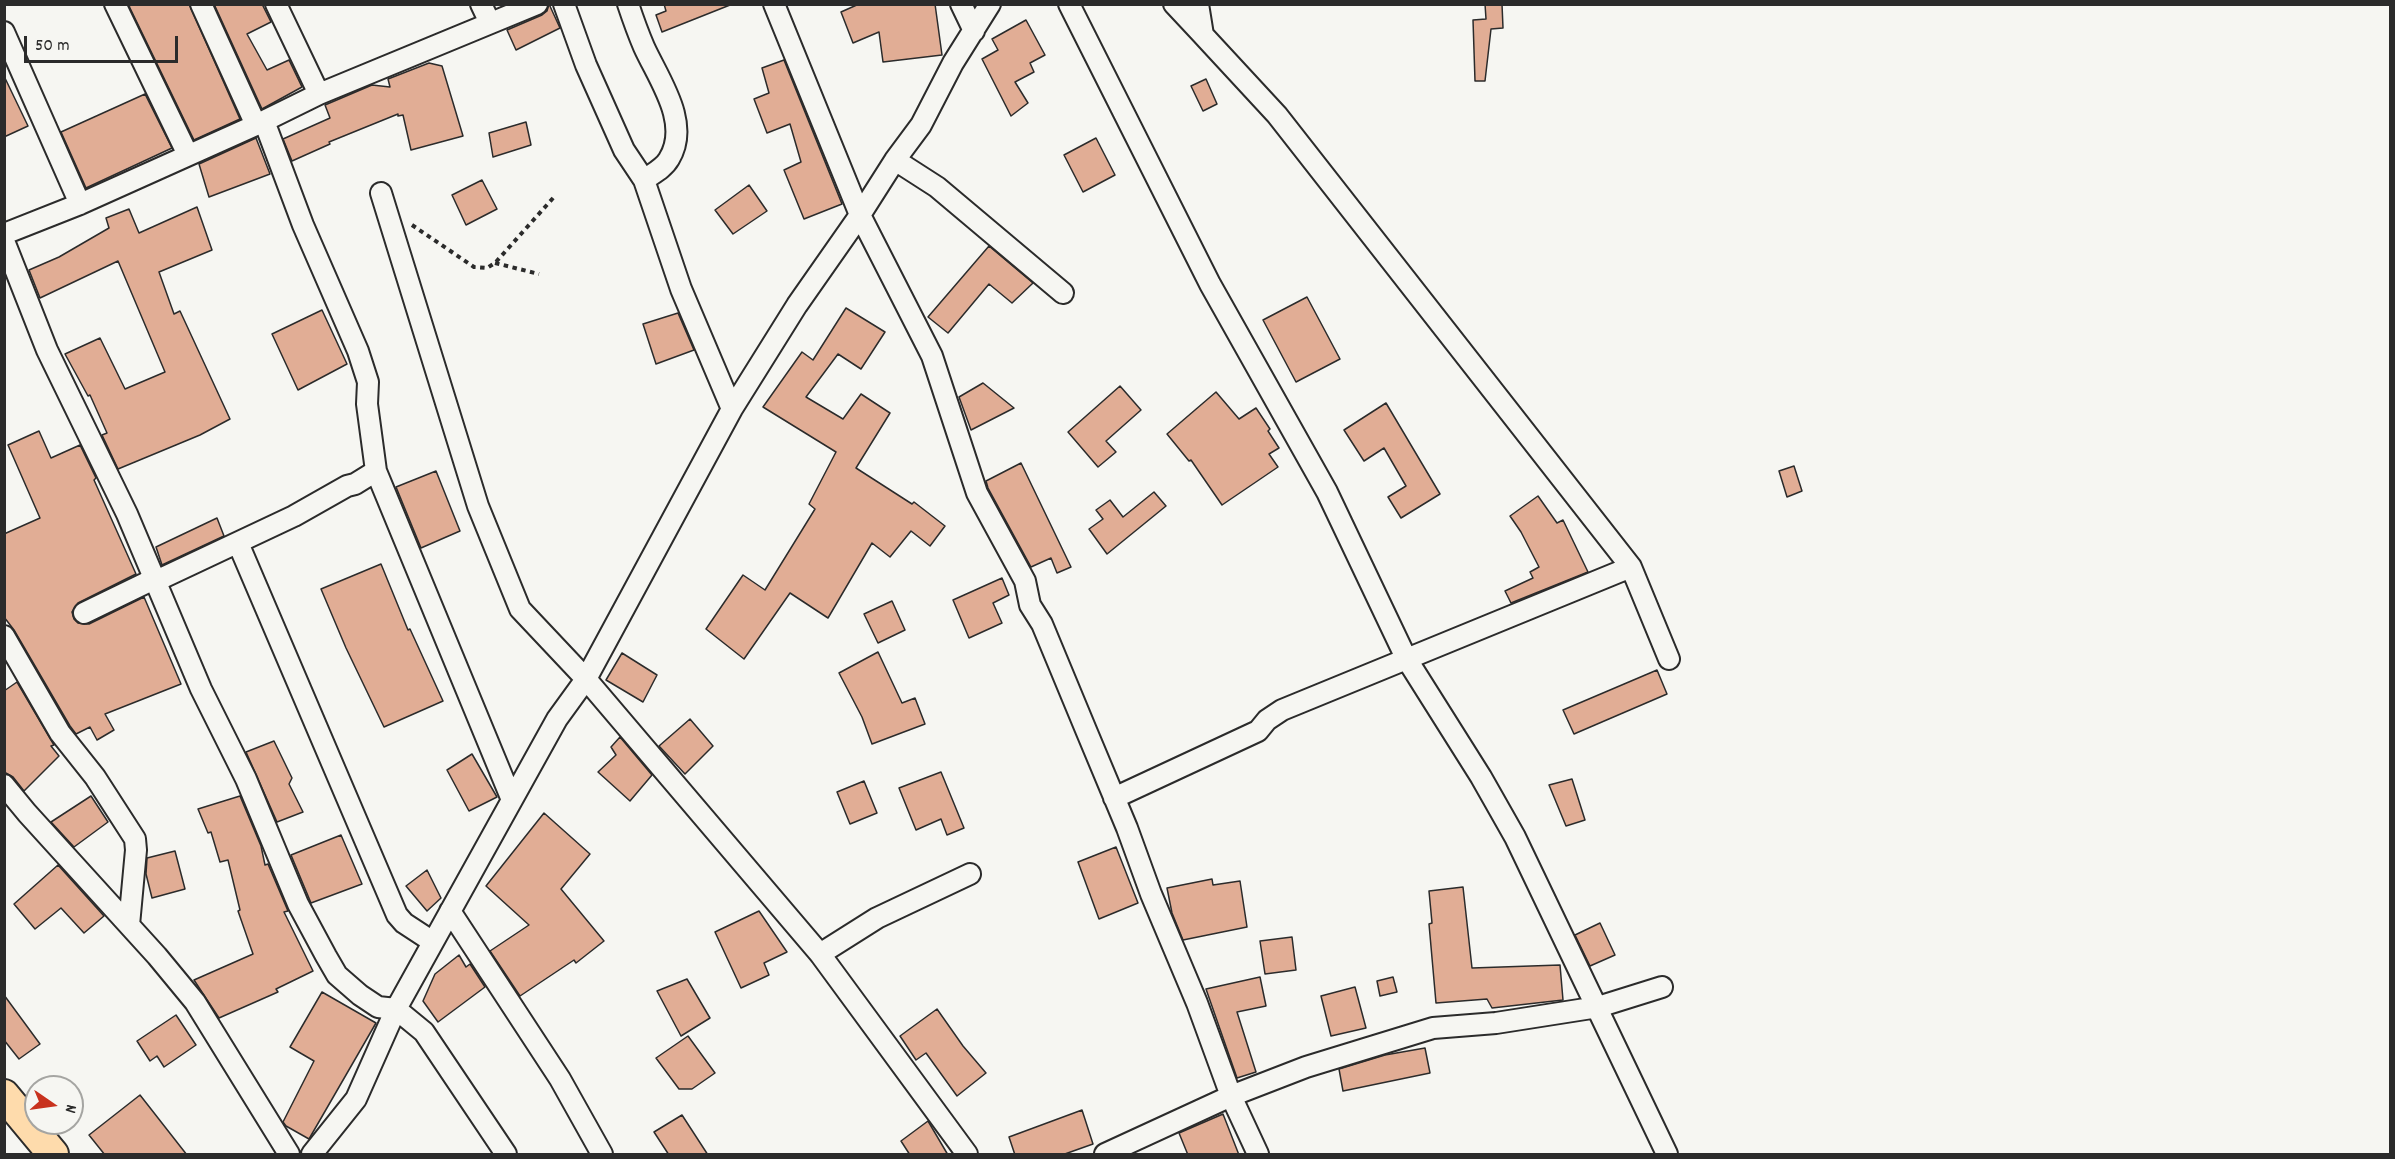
<!DOCTYPE html>
<style>
body{margin:0}
#map{position:relative;width:2395px;height:1159px;overflow:hidden;background:#f6f6f2;font-family:Dekko,sans-serif}
canvas{display:block}
.frame{position:absolute;inset:0;border:6px solid #2b2b2b;pointer-events:none}
.north{position:absolute;left:24px;top:1075px;width:60px;height:60px;box-sizing:border-box;background:#f6f6f2;border:2px solid #a5a5a2;border-radius:50%;rotate:103deg;font-size:16px;font-weight:700;line-height:24px;text-align:center;color:#2b2b2b}
.north::after{content:'';display:block;margin:auto;width:21px;height:27px;background:#c8321e;clip-path:polygon(50% 0,100% 100%,50% 72%,0 100%)}
.scale{position:absolute;left:24px;top:36px;width:154px;height:27px;box-sizing:border-box;border:3px solid #2b2b2b;border-top:0;padding-left:8px;font-size:18px;line-height:21px;white-space:nowrap;color:#2b2b2b;-webkit-text-stroke:4px #f6f6f2;paint-order:stroke}
</style>
<div id="map">
<canvas width="2395" height="1159"></canvas>
<div class="frame"></div>
<div class="north">N</div>
<div class="scale">50 m</div>
</div>
<script>
const c = document.querySelector('canvas').getContext('2d');
c.lineJoin = 'round';
function paint(path, color) {
  c.fillStyle = color;
  c.fill(path, 'evenodd');
}
function trace(path, color, width, dash) {
  c.strokeStyle = color;
  c.lineWidth = width;
  c.lineCap = dash ? 'butt' : 'round';
  c.setLineDash(dash || []);
  c.stroke(path);
}
const building = new Path2D(`
 M133 4H189L240 119 194 140 129 6Z
 M214 4H262L271 22 247 34 267 70 289 60 302 87 262 109Z
 M549 4 560 28 516 50 507 30 542 15 547 11Z
 M664 4H730V5L662 32 656 15 666 11Z
 M859 4H935L942 55 883 62 879 32 853 43 841 12Z
 M1485 4H1502L1503 28 1491 29 1485 81H1475L1473 20 1486 19Z
 M1026 20 1045 55 1030 63 1034 72 1015 82 1028 103 1011 116 982 59 998 50 992 39Z
 M784 60 842 204 804 219 784 170 801 162 790 124 767 133 754 99 769 93 762 68Z
 M429 63 442 66 463 136 411 150 403 115 398 116V114L329 142 330 144 292 161 283 139 330 118 325 105 372 85 390 87 388 79Z
 M4 76 28 126 4 137Z
 M1206 79 1217 104 1203 111 1191 86Z
 M145 94 172 148 86 188 61 132Z
 M526 122 531 145 493 157 489 133Z
 M256 138 270 174 209 197 199 164Z
 M1096 138 1115 175 1083 192 1064 155Z
 M482 180 497 209 466 225 452 195Z
 M749 185 767 211 733 234 715 210Z
 M197 207 212 250 159 272 174 314 180 311 230 419 200 435 118 469 102 435 107 433 90 395 88 396 65 354 100 338 125 389 165 372 118 261 40 298 29 270 59 257 109 228 106 218 129 209 139 233Z
 M989 246 1033 283 1012 303 989 284 948 333 928 317Z
 M1307 297 1340 359 1296 382 1263 320Z
 M846 308 885 332 861 369 838 354 806 397 843 419 861 394 890 413 856 468 912 504 914 502 945 526 930 546 911 531 890 557 872 543 828 618 790 593 744 659 706 629 743 575 765 590 815 509 809 504 836 452 763 407 802 352 813 360Z
 M322 310 347 364 298 390 272 334Z
 M678 313 694 350 656 364 643 324Z
 M983 383 1014 408 971 430 959 397Z
 M1120 386 1141 410 1106 441 1116 452 1098 467 1068 432Z
 M1216 392 1239 419 1256 408 1270 429 1268 431 1279 448 1269 454 1278 467 1222 505 1191 460 1189 461 1167 434Z
 M1386 403 1440 494 1401 518 1388 497 1406 486 1384 448 1364 461 1344 430Z
 M39 431 51 458 80 445 96 478 94 480 136 574 78 603 72 612 74 619 78 623 89 624 144 597 181 684 105 714 114 730 97 740 90 727 76 734 70 726 14 630 4 617V534L40 518 8 445Z
 M1021 463 1071 567 1057 573 1051 558 1031 567 988 488 986 481Z
 M1794 466 1802 491 1787 497 1779 471Z
 M436 471 460 531 421 548 396 487Z
 M1154 492 1166 506 1107 554 1089 529 1103 519 1096 510 1110 500 1123 517Z
 M1538 496 1557 523 1563 520 1588 572 1511 603 1505 591 1533 578 1530 572 1539 567 1521 532 1510 516Z
 M217 518 224 536 162 565 156 547Z
 M381 564 408 630 410 629 443 701 384 727 346 648 321 589Z
 M1002 578 1009 595 993 603 1002 623 969 638 953 600Z
 M892 601 905 630 878 643 864 614Z
 M878 652 902 703 915 698 925 724 872 744 862 717 839 673Z
 M622 653 657 675 643 702 606 680Z
 M1657 670 1667 694 1574 734 1563 710Z
 M17 682 54 745 51 746 59 756 24 791 13 777 4 772V691Z
 M690 719 713 746 685 774 659 746Z
 M620 737 652 775 630 801 598 772 616 755 611 747Z
 M274 741 292 778 289 784 303 812 277 822 246 752Z
 M472 754 497 797 469 811 447 770Z
 M941 772 964 828 947 835 941 819 916 830 899 788Z
 M1572 779 1585 820 1566 826 1549 785Z
 M864 781 877 813 850 824 837 792Z
 M91 796 108 822 74 847 51 822Z
 M240 796 261 846 265 865 268 864 288 911 284 912 313 971 276 989 278 992 219 1018 194 980 253 954 238 911 240 910 228 860 220 862 211 832 208 833 198 809Z
 M544 813 590 854 561 889 604 941 576 963 574 960 520 996 490 951 529 925 486 886Z
 M341 835 362 884 311 903 291 855Z
 M1116 847 1138 903 1099 919 1078 862Z
 M175 851 185 889 152 898 146 874 147 858Z
 M58 865 104 916 84 933 61 908 35 929 14 904Z
 M427 870 441 898 427 911 406 886Z
 M1212 879 1213 885 1240 881 1247 927 1183 940 1172 913 1167 888Z
 M1463 887 1472 968 1560 965 1563 1000 1492 1008 1487 999 1436 1003 1429 924 1432 923 1429 891Z
 M759 911 787 952 764 963 769 975 741 988 715 932Z
 M1600 923 1615 955 1590 966 1575 935Z
 M1292 937 1296 970 1265 974 1260 941Z
 M459 955 466 967 470 964 485 987 438 1022 423 1001 435 974Z
 M1260 977 1266 1006 1237 1012 1256 1072 1237 1078 1206 989Z
 M1393 977 1397 992 1380 996 1377 981Z
 M687 979 710 1018 681 1036 657 991Z
 M1355 987 1366 1028 1331 1036 1321 996Z
 M322 992 376 1023 309 1139 286 1126 283 1122 314 1061 290 1047Z
 M4 995 40 1044 19 1059 4 1040Z
 M937 1009 963 1046 986 1073 957 1096 926 1053 916 1060 900 1036Z
 M176 1015 196 1045 164 1067 157 1056 150 1061 137 1041Z
 M688 1036 715 1073 692 1089H679L656 1058Z
 M1425 1048 1430 1073 1343 1091 1339 1069 1385 1055Z
 M140 1095 187 1155H105L89 1135Z
 M1082 1110 1093 1144 1062 1155H1015L1009 1137Z
 M1223 1114 1239 1155H1188L1179 1133Z
 M682 1115 708 1155H669L654 1132Z
 M928 1121 948 1155H910L901 1141Z`);
const path = new Path2D(`
 M412 225 474 267 487 268 495 263 554 197
 M495 263 539 274`);
const street = new Path2D(`
 M115 4 188 155
 M201 4 256 125
 M276 4 319 94
 M481 4 490 23
 M564 4 586 65 624 150 644 180 681 289 732 409
 M628 4C633 19 638 33 644 47 659 80 691 123 669 159 664 168 652 174 644 180
 M774 4 860 215 932 356 977 493 1025 581 1030 605 1042 624 1086 730 1127 828 1151 894 1197 1003 1231 1096 1258 1154
 M961 4 974 31
 M1069 4 1210 284 1327 492 1406 658 1481 777 1515 837 1667 1154
 M1174 4 1203 35
 M1198 4 1203 35 1277 115 1631 567 1669 659
 M4 32 80 204
 M264 121 303 225 358 351 368 382 367 404 376 471 512 800
 M895 160 937 187 1063 293
 M381 193 478 506 520 609 586 679 820 954 967 1154
 M4 234 80 204 256 125 319 94 537 4
 M4 241 47 350 127 514 201 689 246 779 298 904 326 956 337 975 360 995 378 1007 396 1009 424 1032 506 1154
 M238 543 397 915 404 923 433 942
 M156 581 294 516 347 486 355 484 376 471
 M84 613 154 579
 M4 636 60 733 95 777 135 839 136 850 129 925
 M4 785 27 813 157 956 195 1002 289 1154
 M1114 798 1258 731 1267 720 1282 710 1631 567
 M450 911 560 1079 602 1154
 M820 954 877 918 970 874
 M312 1154 356 1099 396 1009 557 719 586 679 732 409 797 305 860 215 895 160 921 125 953 63 990 4
 M1105 1154 1231 1096 1306 1067 1433 1028 1496 1023 1598 1007 1662 987`);
const primary = new Path2D(`
 M4 1095 53 1154`);
paint(building, '#e1ad95');
trace(building, '#2b2b2b', 1.5);
trace(street, '#2b2b2b', 24);
trace(primary, '#2b2b2b', 34);
trace(path, '#2b2b2b', 4, [4.5, 4.5]);
trace(street, '#f6f6f2', 20);
trace(primary, '#fedbac', 30);
</script>
